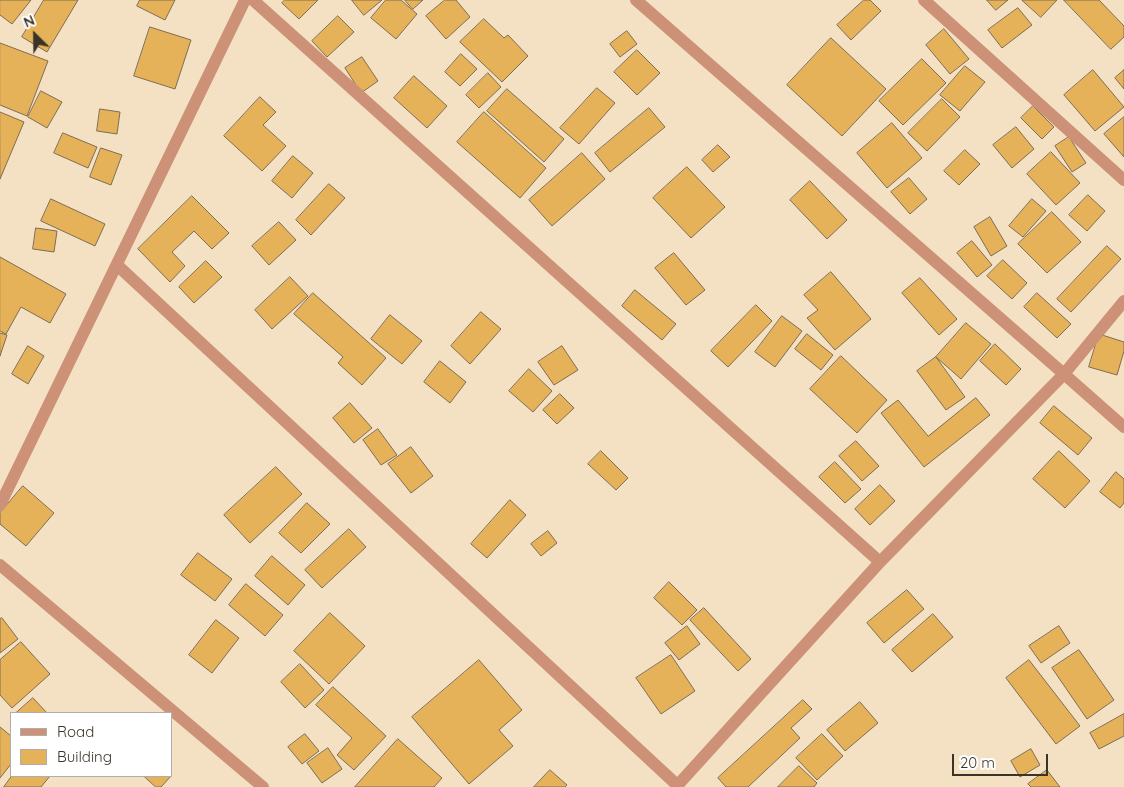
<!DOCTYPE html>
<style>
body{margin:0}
#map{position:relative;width:1124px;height:787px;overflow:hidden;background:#f4e1c4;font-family:Quicksand,sans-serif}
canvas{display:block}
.legend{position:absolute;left:10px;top:712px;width:162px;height:65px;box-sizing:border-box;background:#fff;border:1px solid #b1ada9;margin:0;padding:6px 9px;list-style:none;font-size:15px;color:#3b3328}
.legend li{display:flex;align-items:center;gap:10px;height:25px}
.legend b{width:25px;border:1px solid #b1ada9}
.north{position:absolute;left:10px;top:10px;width:50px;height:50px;-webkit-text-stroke:4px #fff;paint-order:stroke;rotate:337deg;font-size:14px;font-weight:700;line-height:20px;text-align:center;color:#3b3328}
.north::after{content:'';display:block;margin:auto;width:18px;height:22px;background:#3b3328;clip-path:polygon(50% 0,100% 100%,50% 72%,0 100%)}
.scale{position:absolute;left:952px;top:754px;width:96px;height:22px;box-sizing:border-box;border:2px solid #3b3328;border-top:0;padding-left:6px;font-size:15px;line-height:18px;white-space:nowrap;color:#3b3328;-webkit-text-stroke:4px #fff;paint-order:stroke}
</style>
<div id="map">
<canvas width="1124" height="787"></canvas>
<ul class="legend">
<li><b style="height:6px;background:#cd9178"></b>Road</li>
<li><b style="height:14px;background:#e5b159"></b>Building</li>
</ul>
<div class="north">N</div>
<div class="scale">20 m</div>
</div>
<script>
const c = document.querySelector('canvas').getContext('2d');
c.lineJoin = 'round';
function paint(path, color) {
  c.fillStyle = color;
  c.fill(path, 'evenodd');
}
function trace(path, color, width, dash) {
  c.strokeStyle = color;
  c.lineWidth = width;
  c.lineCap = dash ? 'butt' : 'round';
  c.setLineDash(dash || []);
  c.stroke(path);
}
const building = new Path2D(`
 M0 0H31L12 24 0 15Z
 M44 0H78L47 52 22 37Z
 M140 0H175L165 20 137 6Z
 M285 0H318L299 19 282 3Z
 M352 0H382L364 15Z
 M386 0H401L417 14 396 39 371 18Z
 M405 0H423L413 9Z
 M445 0H456L470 17 446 39 426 16Z
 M864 0H870L881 11 851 40 837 25Z
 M987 0H1008L996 10Z
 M1022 0H1057L1041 17Z
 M1064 0H1099L1124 26V37L1111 49Z
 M1018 8 1032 25 1002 48 988 30Z
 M338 16 354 32 327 57 312 41Z
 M484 19 504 38 508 35 528 56 502 82 460 42Z
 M150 27 191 40 175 89 134 76Z
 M944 29 969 59 950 74 926 45Z
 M627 31 637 44 620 57 610 44Z
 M831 38 886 89 842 136 787 85Z
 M0 43 48 61 27 116 0 105Z
 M637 50 660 73 637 95 614 72Z
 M461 54 477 69 460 86 445 72Z
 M362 57 378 81 361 93 345 68Z
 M922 59 946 83 903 125 879 101Z
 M965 66 985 82 960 111 940 95Z
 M1093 70 1124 107 1095 131 1064 95Z
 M1124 70V89L1115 78Z
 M488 73 501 87 479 108 466 95Z
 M414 76 447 106 427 128 394 98Z
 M597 88 615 103 579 144 560 128Z
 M507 89 564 139 544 162 487 111Z
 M41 91 62 102 47 128 28 117Z
 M260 97 276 112 263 125 286 146 262 171 224 136Z
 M942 99 960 117 927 151 908 133Z
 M1033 106 1054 127 1042 139 1021 118Z
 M649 108 665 127 610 172 595 153Z
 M100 109 120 112 117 134 97 131Z
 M0 112 24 122 0 179Z
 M484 112 546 168 520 198 457 142Z
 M1124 117V157L1104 134Z
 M892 123 922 158 887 188 857 153Z
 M1016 127 1034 149 1012 168 993 145Z
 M63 133 97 147 88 168 54 153Z
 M1069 137 1086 163 1072 172 1055 146Z
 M718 145 730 157 713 172 702 160Z
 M101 148 122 155 111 185 90 177Z
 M965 150 980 164 959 185 944 171Z
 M1051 152 1080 183 1056 205 1027 174Z
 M582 153 605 179 552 226 529 200Z
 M293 156 313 173 292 198 272 181Z
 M687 167 725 207 691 238 653 198Z
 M909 178 927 199 910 214 891 192Z
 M810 181 847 220 827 239 790 200Z
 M329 184 345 198 311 235 296 220Z
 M1088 195 1105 211 1087 231 1069 215Z
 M192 196 229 233 212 249 194 231 172 252 185 266 170 282 138 249Z
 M51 199 105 224 95 246 41 221Z
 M1032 199 1046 211 1023 237 1009 226Z
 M1052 212 1081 242 1047 273 1018 244Z
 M990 217 1007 246 991 256 974 227Z
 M279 222 296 240 269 265 252 246Z
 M36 228 57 231 54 252 33 249Z
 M972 241 992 265 977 277 957 253Z
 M1107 246 1121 259 1071 312 1057 299Z
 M674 253 705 290 686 305 655 268Z
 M0 257 66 294 50 323 21 307 6 334 0 331Z
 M1003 260 1027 283 1012 299 987 276Z
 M206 261 222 277 194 303 179 287Z
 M831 272 871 319 835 350 807 318 818 310 804 295Z
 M290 277 308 296 272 329 255 310Z
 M920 278 957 319 939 335 902 293Z
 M635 290 676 324 662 340 622 306Z
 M313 293 386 358 362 385 338 363 343 357 294 314Z
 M1037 293 1071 324 1057 338 1024 307Z
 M756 305 772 321 728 367 711 351Z
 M481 312 501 329 470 364 451 346Z
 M390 315 422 341 402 364 371 339Z
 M782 316 802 331 775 367 755 352Z
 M966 323 991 344 961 379 936 357Z
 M0 333 7 335 0 356Z
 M807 334 833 355 821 370 795 349Z
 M1099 334 1124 342V351L1117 375 1089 367Z
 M995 344 1021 369 1006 385 980 361Z
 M28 346 44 356 28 384 12 374Z
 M562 346 578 370 554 385 538 362Z
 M841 356 887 400 857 433 810 389Z
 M936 357 965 397 946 410 917 371Z
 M440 361 466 382 450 403 424 382Z
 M529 369 552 391 533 412 509 391Z
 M560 394 574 408 557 424 543 410Z
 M976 398 990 415 924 467 881 413 898 400 928 436Z
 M350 403 372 428 354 443 333 418Z
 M1054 406 1092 438 1078 455 1040 423Z
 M378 429 397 455 381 465 363 440Z
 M856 441 879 466 862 481 839 456Z
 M411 447 433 476 411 493 388 464Z
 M601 451 628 478 616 490 588 464Z
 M1059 451 1090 481 1065 508 1033 479Z
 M835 462 861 489 845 503 819 477Z
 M276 467 302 494 250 543 224 515Z
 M1116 472 1124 479V503L1120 508 1100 492Z
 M880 485 895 501 870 525 855 509Z
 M23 486 54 513 26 546 0 524V513Z
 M510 500 526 515 487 558 471 544Z
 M307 503 330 524 301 553 279 533Z
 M349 529 366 547 322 588 305 570Z
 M548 531 557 543 541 556 531 544Z
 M198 553 232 579 215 601 181 575Z
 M272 556 305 585 288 605 255 576Z
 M669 582 697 610 682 625 654 598Z
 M246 584 283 615 265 636 229 605Z
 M907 590 924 609 884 643 867 623Z
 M704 608 751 659 738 671 690 620Z
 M330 613 365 646 329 684 294 651Z
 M933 614 953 637 912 672 892 650Z
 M2 618 18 639 0 653V619Z
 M216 620 239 638 212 673 189 655Z
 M687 626 700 644 679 660 665 643Z
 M1059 626 1070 643 1041 663 1029 646Z
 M21 642 50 674 12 708 0 695V660Z
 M1079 650 1114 700 1087 719 1052 668Z
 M671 655 695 691 661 714 636 678Z
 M479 660 522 710 499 730 513 746 469 784 412 717Z
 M1029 660 1080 726 1056 744 1006 678Z
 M300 664 324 690 305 708 281 682Z
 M333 687 386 736 354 770 337 755 352 738 316 705Z
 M33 698 47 713H16Z
 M803 700 812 709 791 728 800 738 748 787H726L718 778Z
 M860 702 878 723 845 751 827 730Z
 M1124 714V736L1099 749 1090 733Z
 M0 727 11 736V764L0 778Z
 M305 734 319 751 302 764 288 747Z
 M822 734 843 756 817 780 796 758Z
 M398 739 442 778 434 787H355Z
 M328 748 342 769 322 783 307 763Z
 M1031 749 1040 765 1020 777 1011 761Z
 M799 766 817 783 814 787H778Z
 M550 770 567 785 565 787H534Z
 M1047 770 1060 787H1031L1028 784Z
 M12 776H50L41 787H4Z
 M144 776H171L161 787H156Z`);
const minor = new Path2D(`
 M253 0 880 562
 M636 0 1064 374 880 562 676 787
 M924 0 1124 180
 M117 265 677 785
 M1124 301 1064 374 1124 427
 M0 505 245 0
 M0 565 263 787`);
paint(building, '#e5b159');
trace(building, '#7e6d53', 1);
trace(minor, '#cd9178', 12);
</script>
